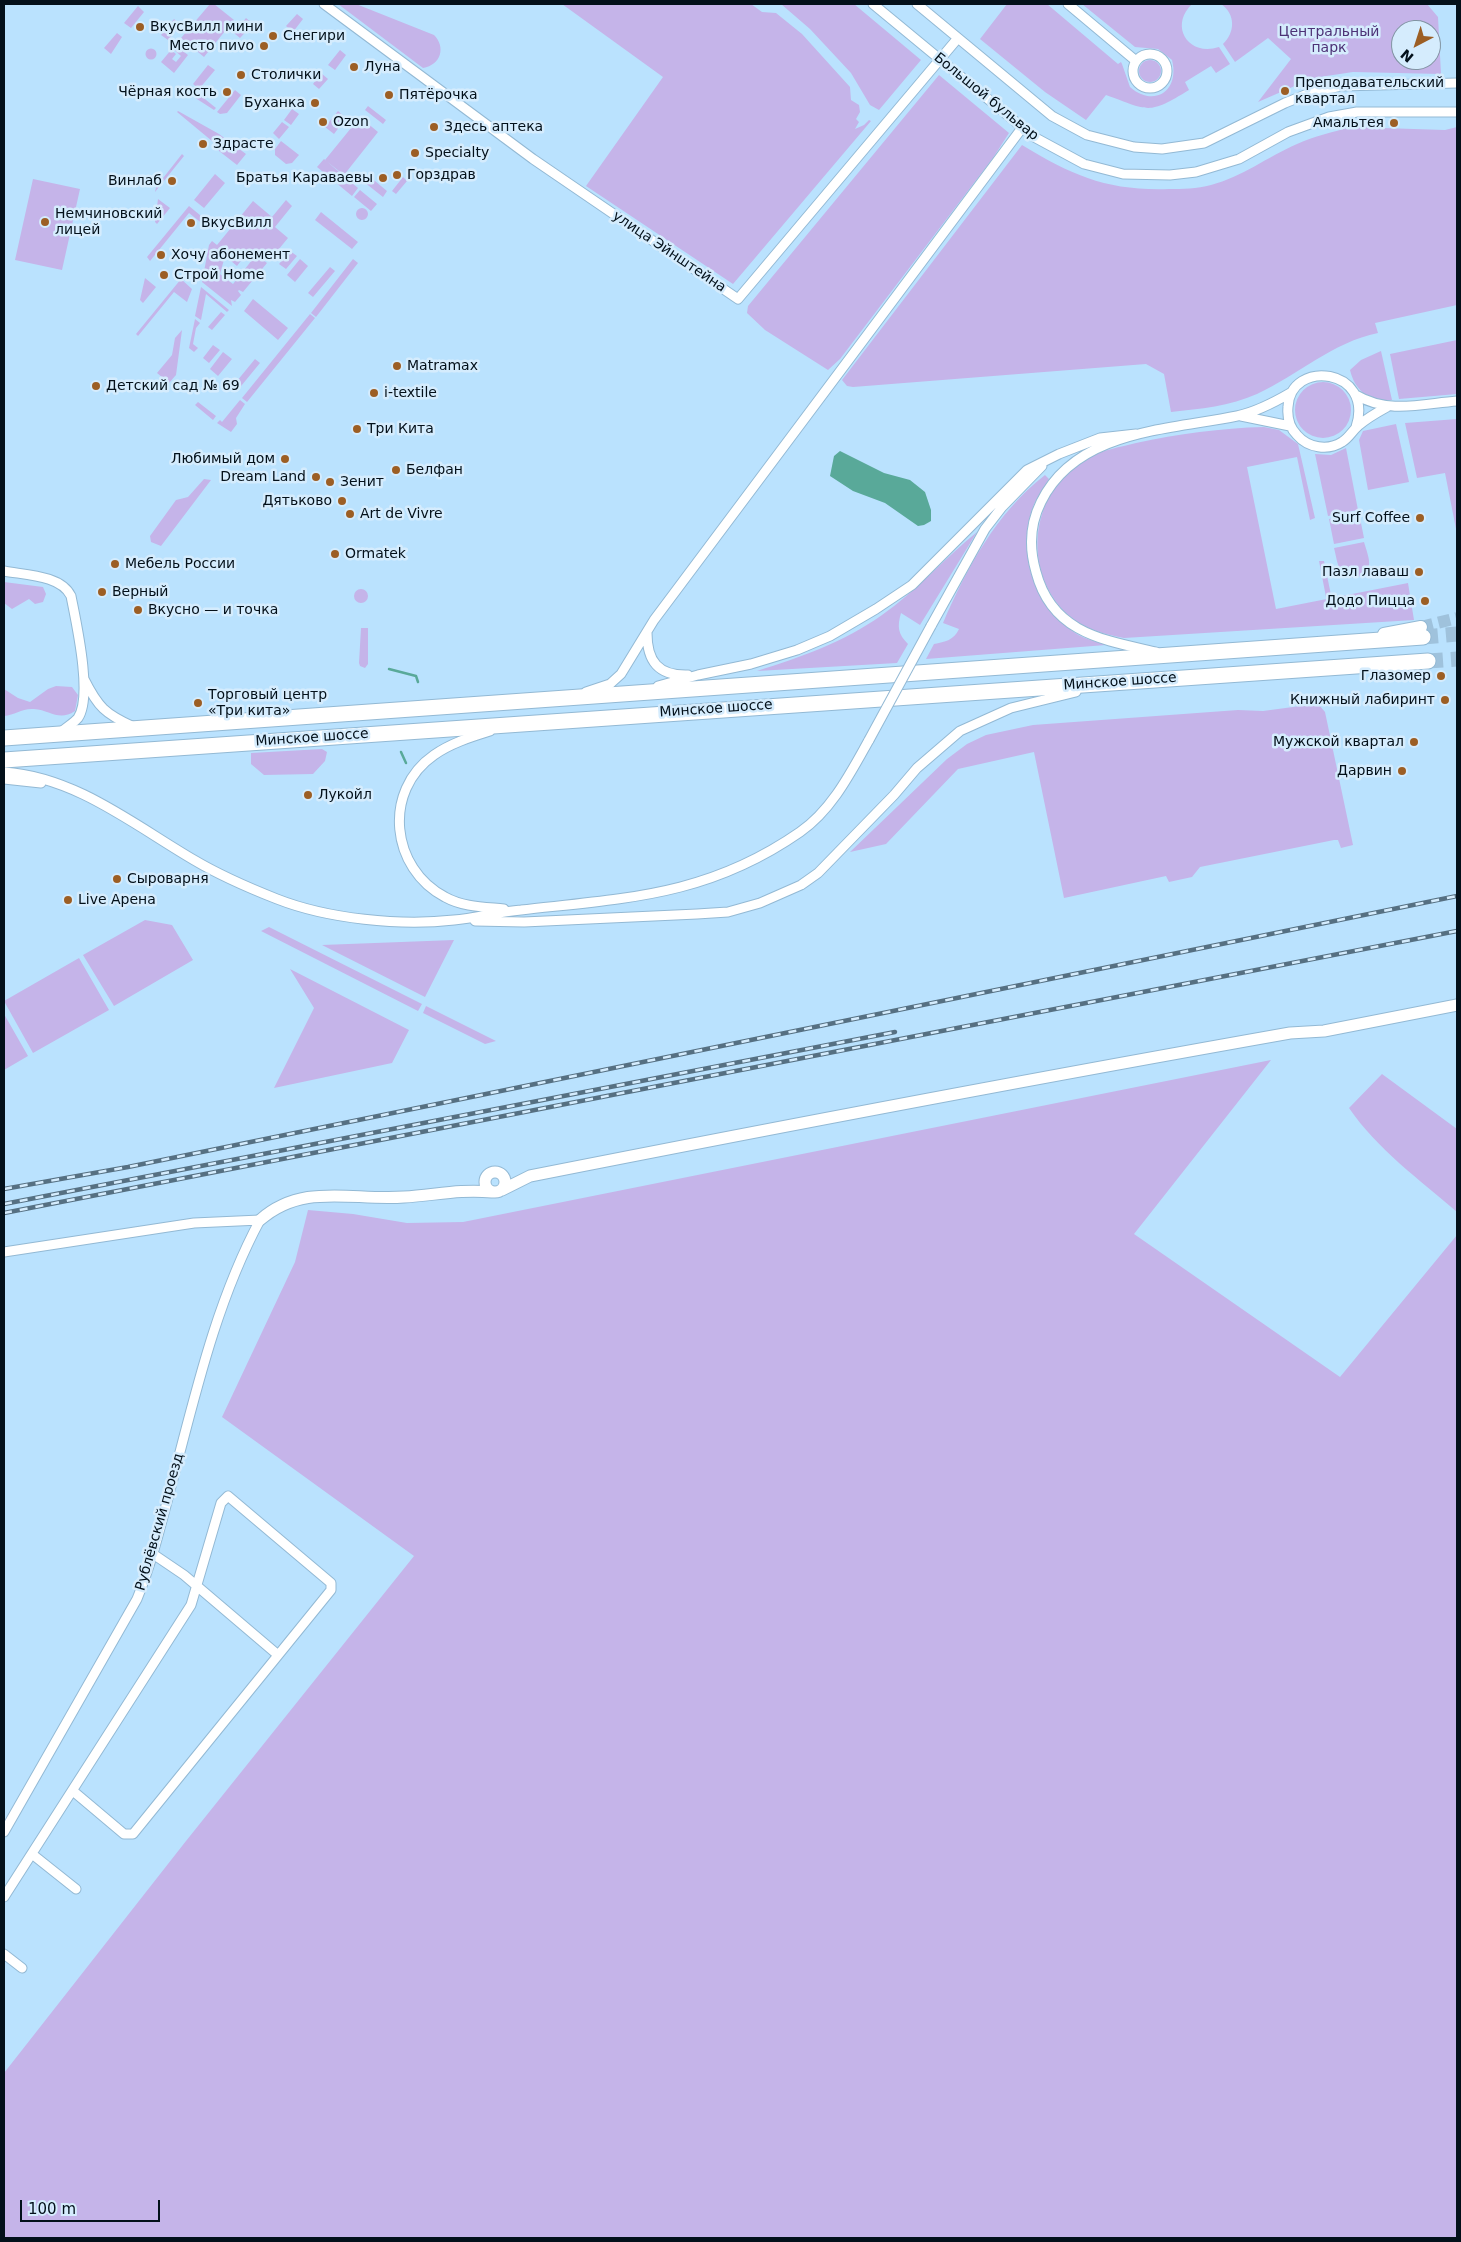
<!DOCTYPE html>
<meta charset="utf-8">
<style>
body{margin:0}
#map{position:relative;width:1461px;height:2242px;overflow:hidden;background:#bae2fe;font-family:"DejaVu Sans",sans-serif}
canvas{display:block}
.frame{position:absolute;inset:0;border:5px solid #03101a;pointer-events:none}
.north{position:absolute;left:1391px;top:20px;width:50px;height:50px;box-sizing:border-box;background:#d5ecfd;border:1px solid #8194a2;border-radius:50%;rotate:220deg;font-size:14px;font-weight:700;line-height:20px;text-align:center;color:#03101a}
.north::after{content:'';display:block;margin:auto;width:18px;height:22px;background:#9c5e24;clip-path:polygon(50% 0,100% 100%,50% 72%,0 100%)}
.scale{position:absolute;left:20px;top:2200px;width:140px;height:22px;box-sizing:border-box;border:2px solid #03101a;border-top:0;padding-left:6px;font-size:15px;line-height:18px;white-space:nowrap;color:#03101a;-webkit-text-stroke:4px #d5ecfd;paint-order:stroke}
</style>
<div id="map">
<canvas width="1461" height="2242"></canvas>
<div class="frame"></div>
<div class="north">N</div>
<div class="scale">100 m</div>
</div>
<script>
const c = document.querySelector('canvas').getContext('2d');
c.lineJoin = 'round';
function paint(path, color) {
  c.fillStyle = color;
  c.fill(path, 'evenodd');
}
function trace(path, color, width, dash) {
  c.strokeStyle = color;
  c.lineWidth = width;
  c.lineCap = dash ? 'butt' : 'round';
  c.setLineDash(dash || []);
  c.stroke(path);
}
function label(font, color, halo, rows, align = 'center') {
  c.font = font + ' "DejaVu Sans",sans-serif';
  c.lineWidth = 5;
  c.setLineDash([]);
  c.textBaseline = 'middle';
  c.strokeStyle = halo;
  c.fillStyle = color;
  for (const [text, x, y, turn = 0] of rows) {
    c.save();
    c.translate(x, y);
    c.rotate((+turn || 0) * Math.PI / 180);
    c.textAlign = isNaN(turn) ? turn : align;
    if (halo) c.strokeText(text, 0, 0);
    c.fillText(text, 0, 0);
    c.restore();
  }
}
const green = new Path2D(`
 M210 4H214L234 20 204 57 181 38Z
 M338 4H356L434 35C446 47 441 65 423 68Z
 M562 4H751L762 12 776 13 802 34 850 87 851 100 859 105 860 112 856 119 859 122 855 129 864 125 869 120 871 121 733 284 586 186 663 77Z
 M781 4H854L921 60 879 110 870 105 851 73 810 29Z
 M1007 4H1047L1118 64 1121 62 1122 64 1130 87C1154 108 1180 91 1172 60L1158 49 1135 47 1082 4H1192C1169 26 1188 57 1219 47L1230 64 1216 73 1211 66 1185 82 1189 90C1148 115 1150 111 1106 95L1086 120 1045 92 980 39Z
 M1221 4H1427L1438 17 1441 74 1353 72 1313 78 1258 102 1291 59 1268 38 1235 62 1223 44C1235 33 1236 14 1221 4ZM1401 30H1431V60H1401Z
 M138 6 144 12 131 28 124 23Z
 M297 14 303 19 293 32 286 26Z
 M246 18 253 24 240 38 234 33Z
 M174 19 181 25 168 40 161 35Z
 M117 33 122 37 111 54 104 48Z
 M175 45 188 55 174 73 161 62 171 50 176 54 172 59 176 62 181 56 172 48Z
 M145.5 54a5.5 5.5 0 1 1 11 0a5.5 5.5 0 1 1-11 0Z
 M340 50 346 55 335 70 328 65Z
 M1139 71a11 11 0 1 1 22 0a11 11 0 1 1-22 0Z
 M208 65 215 70 199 89 193 84Z
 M321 73 328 79 319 89 313 84Z
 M939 75 1009 133 993 158 840 359 828 370 765 330 747 313 748 306Z
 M190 87 216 108 214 110 186 92Z
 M235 90 241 95 227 113 220 114 217 112Z
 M368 106 386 120 383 124 365 110Z
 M292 109 299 114 291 125 284 120Z
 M178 111 219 134 246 154 237 165 219 151 218 146 177 112Z
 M338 111 346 118 334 134 325 127Z
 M360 117 378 132 344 175 325 160Z
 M282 122 289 127 279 139 273 133Z
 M1351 127 1445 130 1457 127V305L1375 323 1378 333C1333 342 1298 375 1257 394 1230 406 1200 409 1171 412L1164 374 1146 364 853 387 847 386 842 380 1022 145C1073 176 1108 191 1169 189 1182 189 1197 189 1211 185 1242 177 1267 157 1297 144 1314 136 1333 132 1351 127Z
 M281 141 299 155 292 163 286 164 275 155V149Z
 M182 154 184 156 155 192 156 187Z
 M324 159 345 177 343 179 337 174 334 177 342 183 346 178 358 188 352 196 317 167Z
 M215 174 225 183 204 208 194 200Z
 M369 176 387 191 383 197 364 182Z
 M403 177 407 181 396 194 392 191Z
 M33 179 80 189 62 270 15 260Z
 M360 190 377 204 371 211 354 197Z
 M158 199 170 208 157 224 155 222Z
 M286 200 292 206 275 227 288 238 269 261 265 258 263 260 267 263 243 292 239 290 238 291 241 295 235 302 231 300 232 306 202 282 209 245 212 241 217 245 253 201 272 217ZM249 250 256 255 233 284 220 274 225 256 237 266Z
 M189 206 212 225 209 229 189 213 150 261 147 257Z
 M356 214a6 6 0 1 1 12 0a6 6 0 1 1-12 0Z
 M321 212 358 242 352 249 315 220Z
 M290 251 297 256 286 269 279 264Z
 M300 259 308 266 295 282 287 275Z
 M353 259 358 263 316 317 311 313Z
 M330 267 335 271 313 297 308 293Z
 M145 278 156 287 143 303 140 300Z
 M181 279 192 289 187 302 174 292 138 336 136 334Z
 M201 287 229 310 227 312 206 294 201 320 195 316Z
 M253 299 288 328 278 340 244 311Z
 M221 312 225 315 212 330 208 327Z
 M310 314 315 318 247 402 242 398Z
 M195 319 200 323 196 328 193 344 198 348 194 352 189 348Z
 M182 330 176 375 169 383 157 373 172 355 175 338Z
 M1457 340V394L1399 399 1390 354Z
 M213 345 220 350 209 363 203 358Z
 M1381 351 1392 400C1369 402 1355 391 1350 370L1361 360Z
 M223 352 232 359 218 376 210 369Z
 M255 359 260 363 237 391 232 387Z
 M1295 410a28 28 0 1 1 56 0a28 28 0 1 1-56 0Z
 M240 400 245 404 236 418 237 424 231 432 217 423 220 420 222 422Z
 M198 402 216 416 213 420 195 405Z
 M1457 419V534L1445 473 1417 478 1405 423Z
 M1396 424 1409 482 1368 490 1359 440 1363 431Z
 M1264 427 1279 430 1298 444 1315 518 1310 520 1297 457 1247 467 1276 609 1408 583 1414 620 1124 638C1104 634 1084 629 1068 615 1020 571 1030 488 1089 457 1103 450 1120 447 1136 443 1178 434 1221 428 1264 427Z
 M1346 448 1358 510 1328 516 1315 454 1331 455Z
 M1045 475 1049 479C1045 486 1039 494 1035 502 1015 547 1032 601 1071 630 1081 638 1094 641 1106 645L926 659 934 644C945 642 954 640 959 629L943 623C966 569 997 512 1045 475Z
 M204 479 211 480 161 546 151 542 150 536 176 500 188 497Z
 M1359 513 1364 538 1334 544 1329 519Z
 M977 532 920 625 901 613C897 627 898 634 908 644L897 663 757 671C801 657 844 642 882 615 916 591 944 559 977 532Z
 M1364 542C1366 549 1370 559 1369 565 1367 579 1348 581 1341 571 1337 565 1336 555 1334 548Z
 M1319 561H1324L1331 595 1326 597Z
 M4 582 43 587 46 594 43 602 35 604 29 599 12 609 4 603Z
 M354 596a7 7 0 1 1 14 0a7 7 0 1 1-14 0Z
 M361 628H368V664L365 668 360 666 359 663Z
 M56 686 72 687 78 695 75 711C59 722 50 710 34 709 22 708 15 715 4 716V689L18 698 30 702 48 689Z
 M1308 705 1320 706 1325 712 1353 845 1341 848 1338 840H1334L1200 867 1192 877 1169 882 1166 876 1064 898 1034 752 958 769 886 844 850 852 947 759 967 744 986 735 1033 725 1238 710 1263 711Z
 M322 749 327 752 325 761 313 774 264 775 251 764V753Z
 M145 920 172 925 193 960 114 1006 83 955Z
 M269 927 422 1004 418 1011 261 931Z
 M454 940 425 997 322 945Z
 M79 958 109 1010 33 1053 4 1001Z
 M290 969 409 1030 392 1063 274 1088 314 1008Z
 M426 1006 496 1041 485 1044 423 1013Z
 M4 1014 28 1056 4 1070Z
 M1271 1060 1134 1234 1340 1377 1457 1235V2238H4V2073L186 1841 414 1556 222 1417 295 1262 308 1210 353 1214 407 1223 463 1222Z
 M1382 1074 1457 1129V1212C1420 1180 1377 1149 1349 1108Z`);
const water = new Path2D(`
 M840 451 884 473 910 480 925 492 931 510V521L924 525 918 526 885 503 853 491 830 476 834 456Z`);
const stream = new Path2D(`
 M389 669 416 676 418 682
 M401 752 406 763`);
const primaryTunnel = new Path2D(`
 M1421 627 1457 618`);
const highwayTunnel = new Path2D(`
 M1423 637 1457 634
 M1428 661 1457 659`);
const street = new Path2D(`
 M324 4 533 159 738 299 958 38
 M873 4 1034 137 1084 164 1123 174 1170 175 1196 172 1239 159 1288 132 1329 117 1357 112H1457
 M917 4 1052 116 1087 135 1134 147 1162 149 1204 143 1285 103 1310 93 1341 86 1457 83
 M1068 4 1136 61
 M1133 71a17 17 0 1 1 34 0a17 17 0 1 1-34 0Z
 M1356 395C1388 414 1421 404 1457 401
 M1241 416 1290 426
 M1356 427C1375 368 1290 358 1288 407 1287 418 1289 427 1297 435 1308 448 1328 451 1342 442 1349 438 1352 431 1358 426 1367 418 1376 413 1387 407
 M4 571C25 575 61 575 71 596 76 622 93 696 78 718 74 723 65 728 60 733
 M931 626 985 529 1002 507 1042 466
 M647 633C647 661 658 676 688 675
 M1156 652C1103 640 1052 633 1036 572 1029 548 1030 524 1041 502 1076 430 1169 430 1237 416 1256 412 1275 402 1292 392
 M84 679C98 707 105 714 134 727
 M658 686 698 675 751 664 797 650 830 636 876 609 912 585 1027 470 1059 454 1100 438 1136 434
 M586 692 610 684 621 674 654 620 1022 128
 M490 731C471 737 451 743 434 755 382 791 391 869 445 897 463 907 484 907 504 909
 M4 772C76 777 134 825 194 860 221 876 249 888 277 899 328 919 400 926 454 920 476 918 498 912 521 910 627 898 708 896 800 832 832 810 851 772 869 740
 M4 779 41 783
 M475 921 524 922 697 914 728 912 760 903 801 885 818 873 894 795 917 768 960 731 1011 708 1076 692
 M4 1252 194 1223 260 1220
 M153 1554 184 1575 278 1655
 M4 1832 137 1599C153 1560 162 1520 173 1479 196 1391 217 1300 260 1220
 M32 1854 76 1889
 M4 1897 191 1605 221 1503 228 1496 331 1583V1590L133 1834H124L73 1791
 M4 1954 22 1968`);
const secondary = new Path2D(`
 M485 1182a10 10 0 1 1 20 0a10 10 0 1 1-20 0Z
 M502 1190 530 1176C783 1126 1036 1078 1290 1033L1324 1031 1457 1005
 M260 1220C303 1182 352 1201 404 1197 436 1195 459 1189 492 1192`);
const primary = new Path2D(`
 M1384 634 1421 627`);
const highway = new Path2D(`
 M4 738 1423 637
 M4 760 1428 661`);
const rail = new Path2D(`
 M4 1189 128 1167 1457 896
 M4 1204 895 1032
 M4 1213 1457 931`);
const streetBridge = new Path2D(`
 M869 740 931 626`);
const markers = [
 [140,27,5,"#9c5e24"],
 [273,36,5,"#9c5e24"],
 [264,46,5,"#9c5e24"],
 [354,67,5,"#9c5e24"],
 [241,75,5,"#9c5e24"],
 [1285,91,5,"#9c5e24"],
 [227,92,5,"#9c5e24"],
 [389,95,5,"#9c5e24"],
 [315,103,5,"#9c5e24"],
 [323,122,5,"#9c5e24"],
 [1394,123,5,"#9c5e24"],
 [434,127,5,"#9c5e24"],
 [203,144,5,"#9c5e24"],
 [415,153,5,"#9c5e24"],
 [397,175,5,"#9c5e24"],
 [383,178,5,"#9c5e24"],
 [172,181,5,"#9c5e24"],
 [45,222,5,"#9c5e24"],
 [191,223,5,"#9c5e24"],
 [161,255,5,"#9c5e24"],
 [164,275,5,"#9c5e24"],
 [397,366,5,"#9c5e24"],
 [96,386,5,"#9c5e24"],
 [374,393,5,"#9c5e24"],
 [357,429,5,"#9c5e24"],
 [285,459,5,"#9c5e24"],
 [396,470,5,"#9c5e24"],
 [316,477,5,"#9c5e24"],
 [330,482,5,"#9c5e24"],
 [342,501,5,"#9c5e24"],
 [350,514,5,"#9c5e24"],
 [1420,518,5,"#9c5e24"],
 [335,554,5,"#9c5e24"],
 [115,564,5,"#9c5e24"],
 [1419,572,5,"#9c5e24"],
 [102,592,5,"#9c5e24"],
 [1425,601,5,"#9c5e24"],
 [138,610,5,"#9c5e24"],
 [1441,676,5,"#9c5e24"],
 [1445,700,5,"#9c5e24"],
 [198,703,5,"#9c5e24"],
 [1414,742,5,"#9c5e24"],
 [1402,771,5,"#9c5e24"],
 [308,795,5,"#9c5e24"],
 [117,879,5,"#9c5e24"],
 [68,900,5,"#9c5e24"]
];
const poiNames = [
 ["ВкусВилл мини",150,27],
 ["Снегири",283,36],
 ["Место пиvo",254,46,"right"],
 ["Луна",364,67],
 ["Столички",251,75],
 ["Преподавательский",1295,83],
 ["квартал",1295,99],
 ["Чёрная кость",217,92,"right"],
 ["Пятёрочка",399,95],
 ["Буханка",305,103,"right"],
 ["Ozon",333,122],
 ["Амальтея",1384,123,"right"],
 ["Здесь аптека",444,127],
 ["Здрасте",213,144],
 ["Specialty",425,153],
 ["Горздрав",407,175],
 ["Братья Караваевы",373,178,"right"],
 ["Винлаб",162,181,"right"],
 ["Немчиновский",55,214],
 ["лицей",55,230],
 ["ВкусВилл",201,223],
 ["Хочу абонемент",171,255],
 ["Строй Home",174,275],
 ["Matramax",407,366],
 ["Детский сад № 69",106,386],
 ["i-textile",384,393],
 ["Три Кита",367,429],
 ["Любимый дом",275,459,"right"],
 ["Белфан",406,470],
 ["Dream Land",306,477,"right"],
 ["Зенит",340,482],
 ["Дятьково",332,501,"right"],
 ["Art de Vivre",360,514],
 ["Surf Coffee",1410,518,"right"],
 ["Ormatek",345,554],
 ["Мебель России",125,564],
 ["Пазл лаваш",1409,572,"right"],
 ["Верный",112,592],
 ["Додо Пицца",1415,601,"right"],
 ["Вкусно — и точка",148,610],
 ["Глазомер",1431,676,"right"],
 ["Торговый центр",208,695],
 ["«Три кита»",208,711],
 ["Книжный лабиринт",1435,700,"right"],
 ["Мужской квартал",1404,742,"right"],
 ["Дарвин",1392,771,"right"],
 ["Лукойл",318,795],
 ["Сыроварня",127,879],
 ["Live Арена",78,900]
];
const parkNames = [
 ["Центральный",1329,32],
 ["парк",1329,48]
];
const streetNames = [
 ["Большой бульвар",986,97,39],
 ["улица Эйнштейна",669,252,34],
 ["Минское шоссе",1120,682,-4],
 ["Минское шоссе",716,709,-4],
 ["Минское шоссе",312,738,-4],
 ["Рублёвский проезд",160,1522,-74]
];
paint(green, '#c5b4e9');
paint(water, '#59a999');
trace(stream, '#59a999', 2.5);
trace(primaryTunnel, '#9fc2dc', 12, [12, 6]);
trace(highwayTunnel, '#9fc2dc', 15, [15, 8]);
trace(street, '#93b9d4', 11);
trace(secondary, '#93b9d4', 13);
trace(primary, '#93b9d4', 14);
trace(highway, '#93b9d4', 17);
trace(street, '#fff', 9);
trace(secondary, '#fff', 11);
trace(primary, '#fff', 12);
trace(highway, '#fff', 15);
trace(rail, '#567082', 4.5);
trace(rail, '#d5ecfd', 2.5, [8]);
trace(streetBridge, '#93b9d4', 11, []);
trace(streetBridge, '#fff', 9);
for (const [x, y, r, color] of markers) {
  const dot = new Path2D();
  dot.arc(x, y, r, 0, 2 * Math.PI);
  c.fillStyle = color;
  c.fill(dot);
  trace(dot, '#d5ecfd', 2);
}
label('14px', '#03101a', '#d5ecfd', poiNames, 'left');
label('14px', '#4d3276', '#d5ecfd', parkNames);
label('14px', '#03101a', '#d5ecfd', streetNames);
</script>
